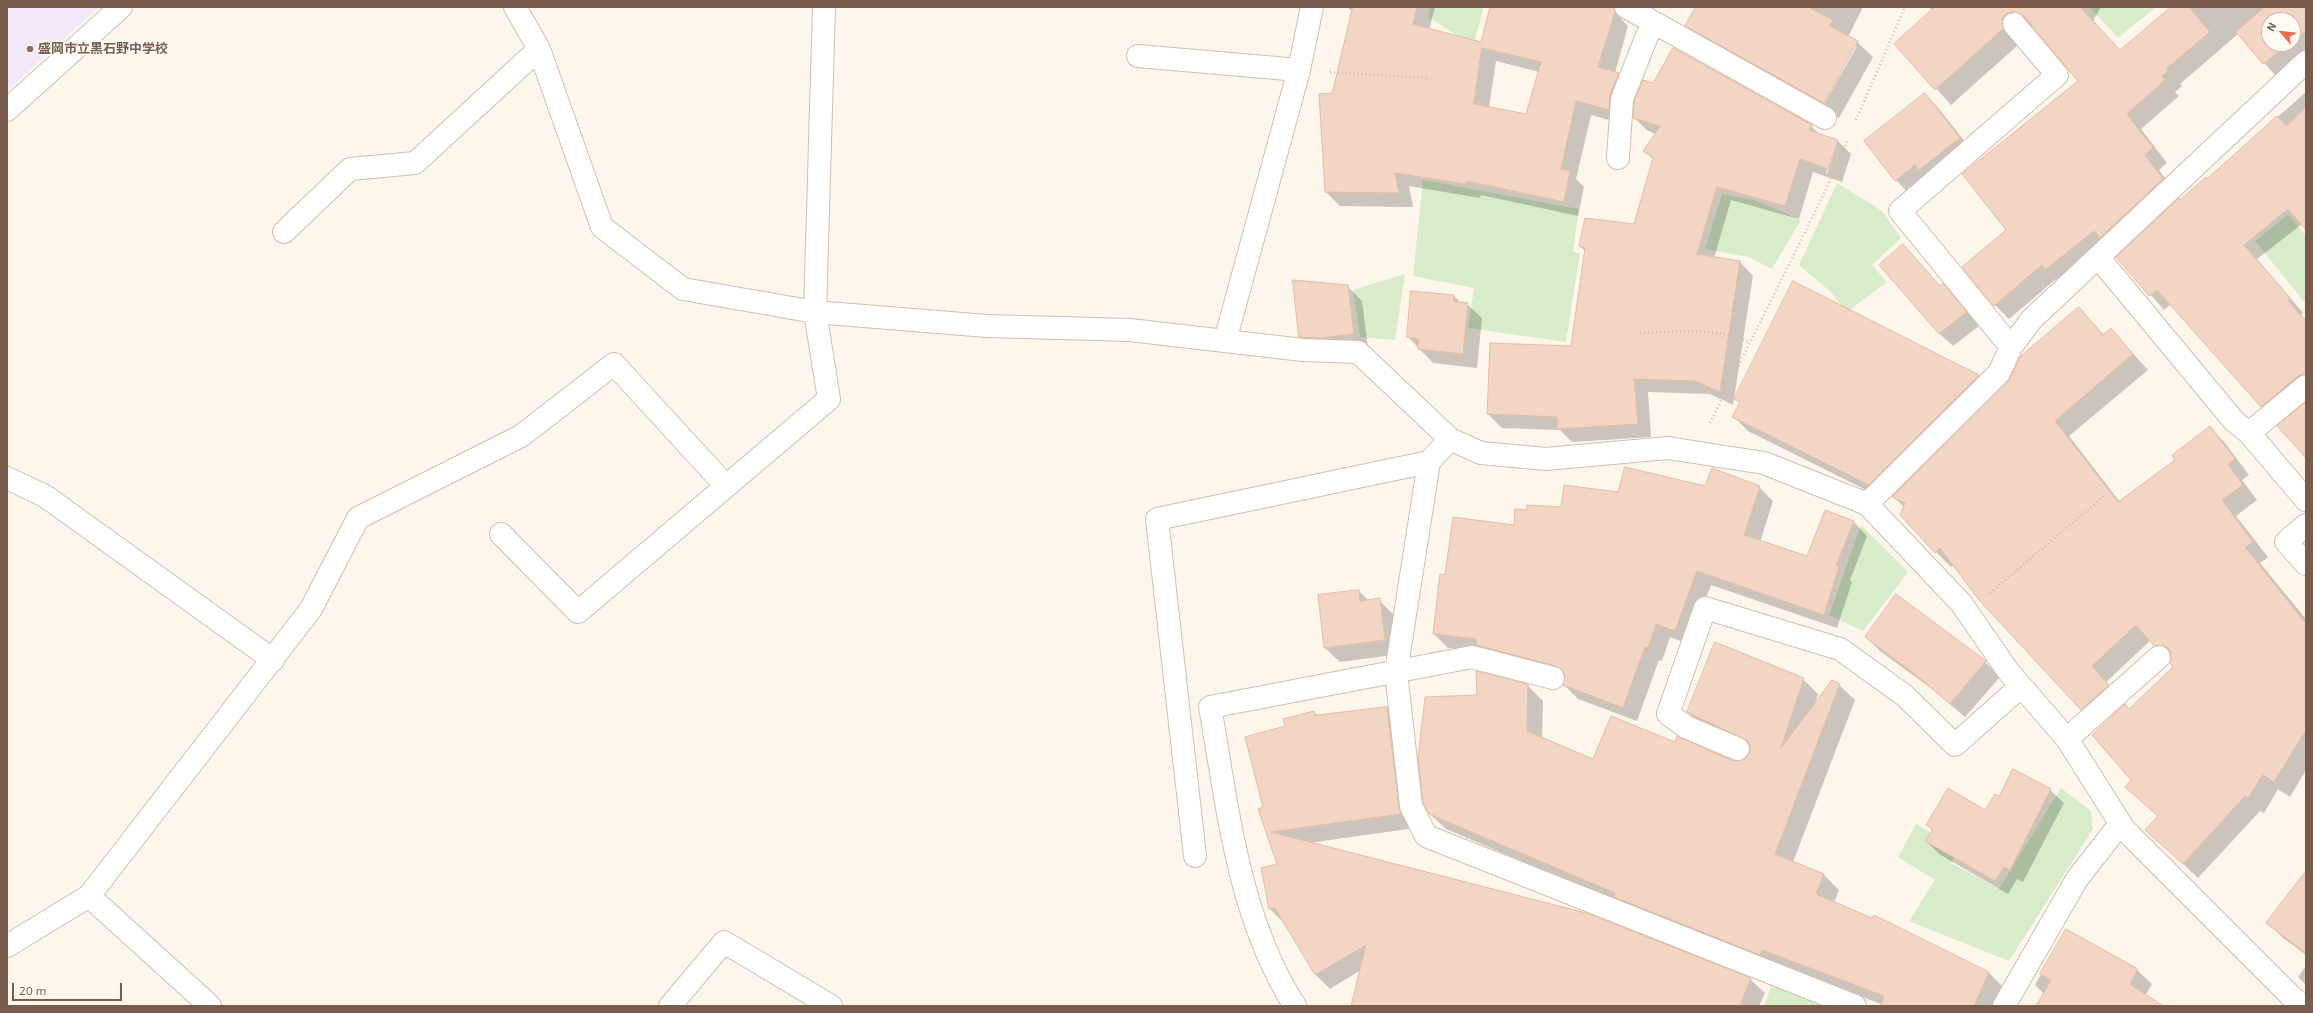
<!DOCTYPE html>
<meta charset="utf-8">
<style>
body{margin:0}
#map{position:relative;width:2313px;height:1013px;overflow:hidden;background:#fdf6ec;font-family:"Exo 2",sans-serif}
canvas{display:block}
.frame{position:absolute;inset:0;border:8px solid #7a5c4d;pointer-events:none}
.north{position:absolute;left:2261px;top:12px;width:40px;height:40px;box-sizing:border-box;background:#fffaf3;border:1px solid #cabbb1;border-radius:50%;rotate:298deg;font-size:11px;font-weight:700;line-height:16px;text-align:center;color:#7a5c4d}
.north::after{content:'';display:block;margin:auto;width:14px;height:18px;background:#e76f51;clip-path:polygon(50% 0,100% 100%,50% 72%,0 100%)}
.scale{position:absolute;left:12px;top:983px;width:110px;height:18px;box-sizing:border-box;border:2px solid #7a5c4d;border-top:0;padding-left:5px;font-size:12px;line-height:14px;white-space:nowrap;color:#7a5c4d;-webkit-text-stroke:3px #fffaf3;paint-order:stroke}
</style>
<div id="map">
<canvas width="2313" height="1013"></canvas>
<div class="frame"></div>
<div class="north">N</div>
<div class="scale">20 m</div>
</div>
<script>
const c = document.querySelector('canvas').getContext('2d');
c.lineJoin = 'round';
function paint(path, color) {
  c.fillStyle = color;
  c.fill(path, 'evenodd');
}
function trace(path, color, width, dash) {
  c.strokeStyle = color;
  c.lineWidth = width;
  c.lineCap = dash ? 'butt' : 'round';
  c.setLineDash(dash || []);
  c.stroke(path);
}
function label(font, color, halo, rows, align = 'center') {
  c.font = font + ' "Exo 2","Noto Sans JP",sans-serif';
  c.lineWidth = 3.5;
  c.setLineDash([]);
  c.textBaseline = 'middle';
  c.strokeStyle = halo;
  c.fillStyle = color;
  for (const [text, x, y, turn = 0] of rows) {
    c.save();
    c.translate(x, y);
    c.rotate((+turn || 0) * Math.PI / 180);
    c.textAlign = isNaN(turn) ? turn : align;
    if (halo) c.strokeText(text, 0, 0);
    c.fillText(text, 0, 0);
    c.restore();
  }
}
const education = new Path2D(`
 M7 7H99L7 91Z`);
const green = new Path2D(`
 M1430 7H1484L1473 45 1428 17Z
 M2089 7H2156L2118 38Z
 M1423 180 1579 209 1573 252 1580 253 1566 342 1468 328 1474 288 1413 276Z
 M1837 183 1882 211 1901 238 1872 265 1887 282 1847 312 1832 293 1799 265Z
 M1722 194 1754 200 1801 220 1772 269 1749 257 1705 249Z
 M2288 214 2306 236V304L2255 241Z
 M1405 274 1395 340 1360 337 1353 290Z
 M1861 525 1908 572 1863 631 1829 615Z
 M2061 788 2091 811 2093 829 2009 961 1909 921 1935 880 1898 857 1916 824 1955 846 1956 855 1951 863 1999 889Z
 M1772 984 1826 1006H1764Z`);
const shadow = new Path2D(`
 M1347 7H1435L1429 30 1482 43 1491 7H1597L1614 11 1628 26 1615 73 1633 88 1623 124 1591 115 1576 179 1584 187 1578 216 1481 195 1480 198 1409 186 1413 207 1340 206 1326 192 1332 94 1353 12ZM1496 61 1539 72 1526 115 1489 108Z
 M1710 7H1863L1848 37 1857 42 1873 57 1839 118 1719 50 1706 37ZM1854 46H1857L1822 108 1821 107Z
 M1929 7H2101L2093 21 2099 27 2084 53 2104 34 2121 51 2172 7H2306V56L2278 78 2238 34 2180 84 2182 86 2175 92 2179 96 2141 129 2167 163 2159 170 2177 194 2060 283 2056 279 2009 319 1995 305 2007 230 2079 82 2034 27H2027L2018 45 1951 105 1896 44 1933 11ZM2269 20H2293V44H2269Z
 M2306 92V228L2302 224 2257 259 2303 313 2301 315 2306 320V396L2276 421 2171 304 2164 310 2118 257Z
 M1925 94 1939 109 1974 153 1910 195 1896 180Z
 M1634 118 1811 126 1820 135 1837 140 1851 154 1842 182 1813 172 1799 219 1731 200 1714 258 1740 262 1753 276 1733 405 1710 394 1648 392 1651 437 1572 442 1560 430 1502 428 1488 414 1572 347 1586 252 1580 246 1634 225 1654 160 1645 151 1656 134 1648 131ZM1834 147H1836L1827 174 1826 173Z
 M1903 246 1941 287 1943 285 1956 298 1979 326 1953 346 1939 333Z
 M1794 282 1979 376 1993 390 1884 499 1748 431 1733 416 1740 403 1735 399Z
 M1347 286 1362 301 1368 348 1314 351 1300 336Z
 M1454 296 1461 303 1467 304 1482 318 1477 368 1433 363 1408 337Z
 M2079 308 2104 335 2111 329 2148 370 2069 436 2120 502 2176 460 2210 427 2225 443 2249 475 2242 480 2257 500 2236 516 2268 557 2260 563 2306 619V770L2290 797 2278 789 2264 813 2260 811 2198 878 2147 830 2159 817 2126 787 2133 780 2130 710 2174 667 2171 661 2151 640 2106 682 2123 701 2097 724 1954 564 1951 567 1936 552 1904 507 1894 497 2009 382Z
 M1759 487 1773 501 1760 542 1808 557 1854 522 1867 536 1850 580 1852 582 1837 628 1711 585 1689 644 1670 637 1662 661 1659 660 1637 721 1578 699 1564 685 1565 678 1491 659 1484 652 1448 648 1434 634 1446 576 1515 526 1528 511 1561 508 1619 493 1706 488Z
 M1359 591 1370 602 1380 601 1395 616 1400 654 1340 662 1325 648 1319 596Z
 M1896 596 1985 662 2000 677 1965 717 1932 689 1880 651 1866 637Z
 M1803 679 1818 694 1815 704 1839 685 1855 700 1793 862 1824 875 1839 890 1834 903 1872 919 1874 917 1989 973 2004 988 1996 1006H1886L1623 904 1446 829 1430 814 1478 696 1527 685 1543 701 1542 738 1594 760 1675 744 1678 738 1739 762 1746 760 1751 750 1703 727 1688 712Z
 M1387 708 1401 722 1415 828 1309 843 1750 979 1765 993 1759 1006H1352L1361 970 1330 989 1316 975 1284 923 1270 909 1262 869 1278 865 1265 807 1287 727 1314 712 1318 716Z
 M2050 790 2064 803 2023 882 2017 879 2008 894 1939 854 1926 841 1933 831 1927 825 1986 811 1999 798Z
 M2306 882V955L2283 938 2268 923Z
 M2066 930 2137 970 2152 984 2145 996 2161 1006H2037L2044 994 2035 985Z
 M2306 966V985L2298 977Z`);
const building = new Path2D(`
 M1353 7H1417L1413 24 1481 42 1490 7H1614L1615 12 1598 67 1619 73 1610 95 1609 110 1576 101 1561 169 1570 171 1564 202 1467 181 1466 184 1395 173 1399 193 1325 192 1319 94 1332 93ZM1482 48 1541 62 1526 114 1474 104Z
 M1696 7H1808L1833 20 1830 26 1858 41 1824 103 1685 26Z
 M1935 7H2080L2120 50 2171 7H2189L2210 32 2166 69 2168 71 2162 76 2165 80 2127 114 2153 148 2145 155 2163 179 2100 238 2094 231 2045 270 2042 265 1994 306 1962 267 2006 230 1962 174 2078 81 2024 16 2012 12 2006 14 2002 19 2003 29 1935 90 1894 44Z
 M2265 7H2306V31L2293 41V20H2269V44H2289L2263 64 2236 32Z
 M1673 48 1812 125 1809 130 1838 140 1828 169 1800 159 1785 206 1717 187 1697 254 1740 261 1720 392 1695 381 1634 379 1638 424 1557 429V417L1487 414 1490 343 1571 346 1585 248 1579 246 1585 218 1634 224 1653 158 1643 151 1660 126 1633 118 1634 102 1643 80 1653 83Z
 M1925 93 1960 138 1919 170 1915 165 1895 181 1864 141Z
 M2306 107V230L2288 209 2244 245 2290 298 2288 300 2306 322V374L2298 376 2261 407 2157 290 2149 296 2116 257 2179 198 2180 200 2206 177 2207 179 2277 116 2286 126Z
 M1903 244 1940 286 1943 283 1967 312 1939 334 1879 265Z
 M1293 280 1348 285 1354 334 1320 338 1299 337Z
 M1793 281 1979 375 1869 485 1732 417 1740 402 1734 399Z
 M1411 291 1454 295 1453 301 1468 303 1463 354 1418 349 1419 339 1407 337Z
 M2079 307 2103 335 2111 328 2133 354 2055 421 2118 502 2175 460 2172 455 2210 426 2235 459 2228 464 2243 485 2222 500 2253 542 2245 547 2306 624V730L2274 782 2263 775 2248 798 2245 796 2183 864 2145 830 2158 816 2125 787 2131 780 2092 735 2125 704 2129 709 2173 667 2170 663 2171 655 2169 649 2163 645 2154 646 2136 625 2092 666 2109 685 2081 710 1979 600 1940 548 1935 553 1900 515 1905 503 1892 497 2008 382 2021 356Z
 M2306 402V458L2277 426Z
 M1625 467 1705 486 1712 468 1760 486 1744 535 1807 556 1825 510 1854 521 1836 566 1839 567 1824 615 1697 571 1675 631 1656 624 1648 648 1645 647 1623 708 1563 685 1565 674 1556 666 1476 645V639L1433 634 1440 574 1445 575 1453 517 1514 525 1515 509 1527 510V505L1561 507 1564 485 1618 492Z
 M1359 590 1360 601 1380 598 1385 640 1324 648 1318 595Z
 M1896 594 1986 661 1950 704 1916 675 1865 637Z
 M1715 642 1804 678 1781 748 1832 680 1840 684 1775 854 1824 874 1816 894 1872 918 1874 915 1989 972 1974 1006H1880L1884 996 1762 950 1760 955 1614 897 1615 893 1429 814 1423 802 1418 758 1425 697 1477 695 1476 671 1528 684 1527 731 1593 759 1611 716 1675 742 1677 736 1733 761 1745 759 1750 753V747L1748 741 1687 712Z
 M1387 707 1399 807 1401 814 1271 832 1586 913 1751 978 1740 1006H1351L1366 945 1315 975 1275 908 1269 909 1261 868 1277 864 1258 809 1263 807 1245 737 1285 726 1283 719 1314 711 1315 715Z
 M2013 769 2051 789 2010 870 2004 867 1995 881 1925 841 1933 829 1926 825 1948 788 1985 810 1995 794 1999 796Z
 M2306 871V953L2266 923Z
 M2066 929 2138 969 2130 984 2163 1006H2036L2051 980 2040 974Z`);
const path = new Path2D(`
 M1330 72 1429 78
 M1856 120 1905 7
 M1640 333C1677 332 1715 326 1750 343
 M1710 423 1822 198 1847 141
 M1990 593 2104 496`);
const minor = new Path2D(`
 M515 7 539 49 602 227 683 289 815 312 987 326 1130 330 1303 350 1358 352 1450 439 1481 453 1546 459 1668 448 1764 463 1867 504 1961 603 2008 671 2067 739 2124 829 2293 998 2304 1006
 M1626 7 1825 118
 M1138 56 1299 70
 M7 110 121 7
 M1618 158 1622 99 1647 36 1655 23
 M284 232 350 169 415 163 539 49
 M2098 257 2234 421 2249 433 2306 500
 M1225 341 1299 70 1312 7
 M2011 347 1900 211 2057 75 2014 24
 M2249 433 2306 386
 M1450 439 1429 462 1396 672 1411 806 1426 836 1855 1006
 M7 478 45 496 273 660
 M1867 504 1999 373 2011 347 2032 319 2306 62
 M2306 525 2286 542 2306 564
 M501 534 578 612 829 399 815 312 824 7
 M2067 739 2159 657
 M1738 749 1686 727 1668 714 1705 608 1840 649 1904 695 1955 745 2020 687
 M1195 856 1157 519 1429 462
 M89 896 210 1006
 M7 946 89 896 311 609 358 518 521 436 614 364 726 486
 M670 1006 724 942 831 1006
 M1295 1006C1238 917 1228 808 1210 707L1472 657 1553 678
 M2004 1006 2077 879 2120 824`);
const markers = [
 [30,49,4,"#8d6e63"]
];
const educationNames = [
 ["盛岡市立黒石野中学校",38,49]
];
paint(education, '#f3e8fa');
paint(green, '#d8ecc9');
paint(shadow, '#0003');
paint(building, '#f3d5c3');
trace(building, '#e6bba3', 1);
trace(minor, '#d1beb0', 24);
trace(path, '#d9b8a5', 2.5, [1, 3]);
trace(minor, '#fff', 22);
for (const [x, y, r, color] of markers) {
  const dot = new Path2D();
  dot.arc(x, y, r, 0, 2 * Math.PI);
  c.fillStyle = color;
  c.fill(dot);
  trace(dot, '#fffaf3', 1.5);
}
label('bold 13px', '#785e54', '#fffaf3', educationNames, 'left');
</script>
